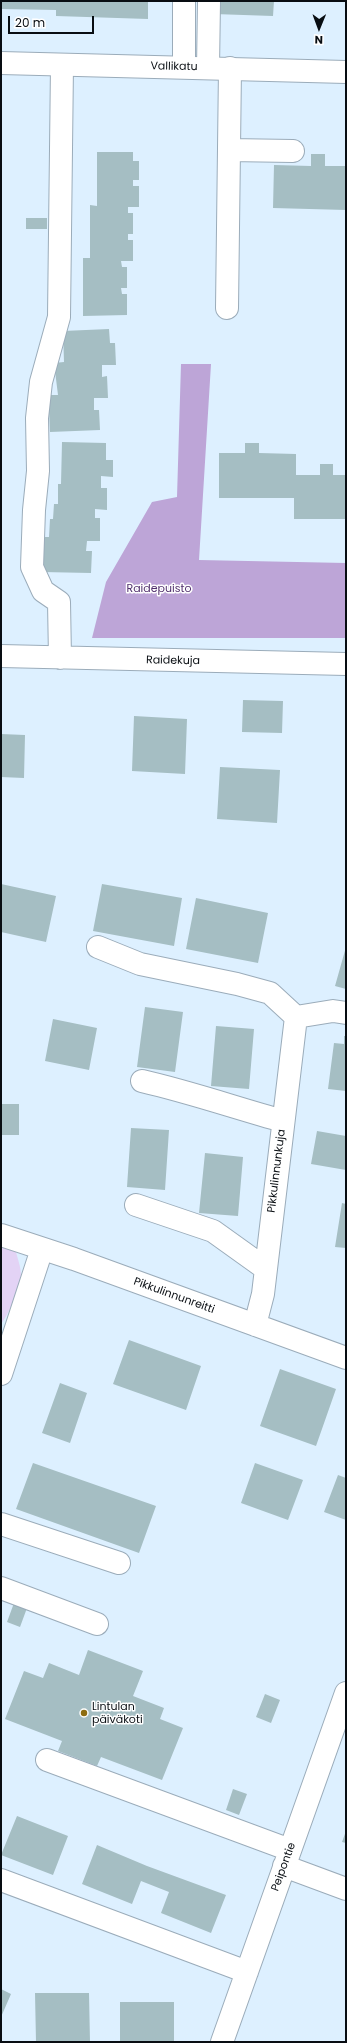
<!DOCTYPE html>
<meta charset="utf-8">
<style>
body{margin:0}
#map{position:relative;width:347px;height:2043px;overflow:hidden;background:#ddf0ff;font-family:Poppins,sans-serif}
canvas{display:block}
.frame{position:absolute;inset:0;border:2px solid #080d12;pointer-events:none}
.north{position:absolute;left:299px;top:8px;width:40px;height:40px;-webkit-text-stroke:3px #fff;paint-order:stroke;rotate:181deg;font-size:11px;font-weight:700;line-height:16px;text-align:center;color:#080d12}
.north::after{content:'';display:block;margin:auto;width:14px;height:18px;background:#080d12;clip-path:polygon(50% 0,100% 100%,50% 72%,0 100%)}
.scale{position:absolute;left:8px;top:16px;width:86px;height:18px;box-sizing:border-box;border:2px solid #080d12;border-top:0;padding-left:5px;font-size:12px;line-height:14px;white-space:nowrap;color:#080d12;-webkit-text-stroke:3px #fff;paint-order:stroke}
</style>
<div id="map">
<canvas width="347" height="2043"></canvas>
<div class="frame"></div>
<div class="north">N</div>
<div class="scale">20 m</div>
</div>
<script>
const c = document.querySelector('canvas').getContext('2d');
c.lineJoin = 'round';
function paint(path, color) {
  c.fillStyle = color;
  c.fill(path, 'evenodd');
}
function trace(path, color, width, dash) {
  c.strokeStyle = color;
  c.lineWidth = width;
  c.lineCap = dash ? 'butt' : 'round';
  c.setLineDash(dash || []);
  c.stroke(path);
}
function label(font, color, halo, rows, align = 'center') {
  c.font = font + ' Poppins,sans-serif';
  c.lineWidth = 3;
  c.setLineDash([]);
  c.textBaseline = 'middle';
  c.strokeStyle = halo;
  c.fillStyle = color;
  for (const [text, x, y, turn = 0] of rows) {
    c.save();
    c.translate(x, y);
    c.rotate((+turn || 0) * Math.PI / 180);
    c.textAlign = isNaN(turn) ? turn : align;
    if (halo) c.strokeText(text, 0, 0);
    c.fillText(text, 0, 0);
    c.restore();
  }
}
const green = new Path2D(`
 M1 1243 16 1252C18 1260 21 1267 21 1276 20 1289 9 1314 1 1324Z`);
const forest = new Path2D(`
 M181 364H211L199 560 346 563V638H92L106 582 152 502 177 497Z`);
const building = new Path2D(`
 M1 1H148V19L56 16V10L1 9Z
 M215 1H274L273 16 214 14Z
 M97 152H133V161H139V180H133V186H139V207H128V213H133V234H128V240H133V261H121L122 267H127V288H121L122 294H127V315L83 316V258H90V205L97 206Z
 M311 154H325V166H346V210L273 208 274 165 311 166Z
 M26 218H47V229H26Z
 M109 329 110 343H115L116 365H102V377L107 376 108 398H94V410H99L100 430 50 432 49 410H47L46 395H58L54 363 64 362 63 331Z
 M62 442 106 443V460H113V477L101 476V488H107V510L95 509V518H100V541H87L86 551H92L91 573 42 572 43 537H49L50 519H53L54 504H58V484H61Z
 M245 443H259V453L296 454V475H320V464H333V475H346V519H294V498H219V453H245Z
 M243 700 283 701 282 733 242 732Z
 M134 716 187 719 185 774 132 771Z
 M1 734 25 735 24 778 1 777Z
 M220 767 280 770 277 823 217 819Z
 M1 884 56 896 46 942 1 932Z
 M102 884 182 898 174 946 93 931Z
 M196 898 268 913 258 963 186 949Z
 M346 947V989L335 986Z
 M145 1007 183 1012 175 1072 137 1067Z
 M53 1019 97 1028 89 1070 45 1061Z
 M216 1026 254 1029 249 1089 211 1086Z
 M344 1036H346V1091L328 1089 334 1043 344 1044Z
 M1 1104H19V1135H1Z
 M131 1128 169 1130 165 1190 127 1187Z
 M317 1131 346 1136V1170L311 1164Z
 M205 1153 243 1157 238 1216 199 1213Z
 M342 1203 346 1204V1248L335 1247Z
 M129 1340 201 1366 186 1410 113 1384Z
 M280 1369 336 1389 316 1446 260 1426Z
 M60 1383 87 1393 70 1443 42 1433Z
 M33 1463 156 1506 139 1553 16 1509Z
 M255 1463 303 1480 288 1520 241 1503Z
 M338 1475 346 1478V1520L324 1512Z
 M14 1603 27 1608 20 1627 7 1622Z
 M88 1650 143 1671 133 1696 164 1708 160 1719 183 1728 162 1780 101 1757 97 1766 58 1751 62 1741 5 1719 24 1671 43 1678 49 1663 79 1675Z
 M265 1694 280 1700 271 1723 256 1717Z
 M233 1789 247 1794 239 1815 226 1810Z
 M17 1816 68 1836 53 1875 1 1855Z
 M346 1831V1843L342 1842Z
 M97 1845 147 1866 226 1895 211 1933 161 1913 169 1892 141 1881 132 1904 82 1884Z
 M1 1989 11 1994 1 2017Z
 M35 1993H89L90 2042H36Z
 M120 2002H174V2042H120Z`);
const minor = new Path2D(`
 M184 1V67
 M208 68 209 1
 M229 150 293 151
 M227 308 230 68
 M1 656 346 664
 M60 658 59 602 43 591 32 567 34 510 38 471 37 418 41 382 59 317 62 65
 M98 947 140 964 237 984 270 993 296 1017
 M296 1017 333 1011 346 1013
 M142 1081C190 1092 236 1108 283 1121
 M136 1205 213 1231 266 1269
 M1 1235 74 1259 346 1358
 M255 1325 263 1294 296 1017
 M1 1374 42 1249
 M1 1524 119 1563
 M1 1588 97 1624
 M47 1760 290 1850
 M284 1866 346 1889
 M1 1880 247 1972
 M222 2042 346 1693`);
const major = new Path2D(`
 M1 63 346 72`);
const markers = [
 [84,1713,4,"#8e6d11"]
];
const streetNames = [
 ["Vallikatu",174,67,1],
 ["Raidekuja",173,661,1],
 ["Pikkulinnunkuja",277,1171,-83],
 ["Pikkulinnunreitti",174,1296,20],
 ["Peipontie",284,1867,-70]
];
const parkNames = [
 ["Raidepuisto",159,589]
];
const poiNames = [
 ["Lintulan",92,1707],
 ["päiväkoti",92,1720]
];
paint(green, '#e3d3f5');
paint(forest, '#bda5d7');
paint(building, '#a5bec3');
trace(minor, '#9bacba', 24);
trace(major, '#9bacba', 24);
trace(minor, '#fff', 22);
trace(major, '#fff', 22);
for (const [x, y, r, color] of markers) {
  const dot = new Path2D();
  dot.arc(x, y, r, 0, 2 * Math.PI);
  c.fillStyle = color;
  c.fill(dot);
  trace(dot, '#fff', 1.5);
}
label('11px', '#080d12', '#fff', streetNames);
label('11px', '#51306d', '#fff', parkNames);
label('11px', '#080d12', '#fff', poiNames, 'left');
</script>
